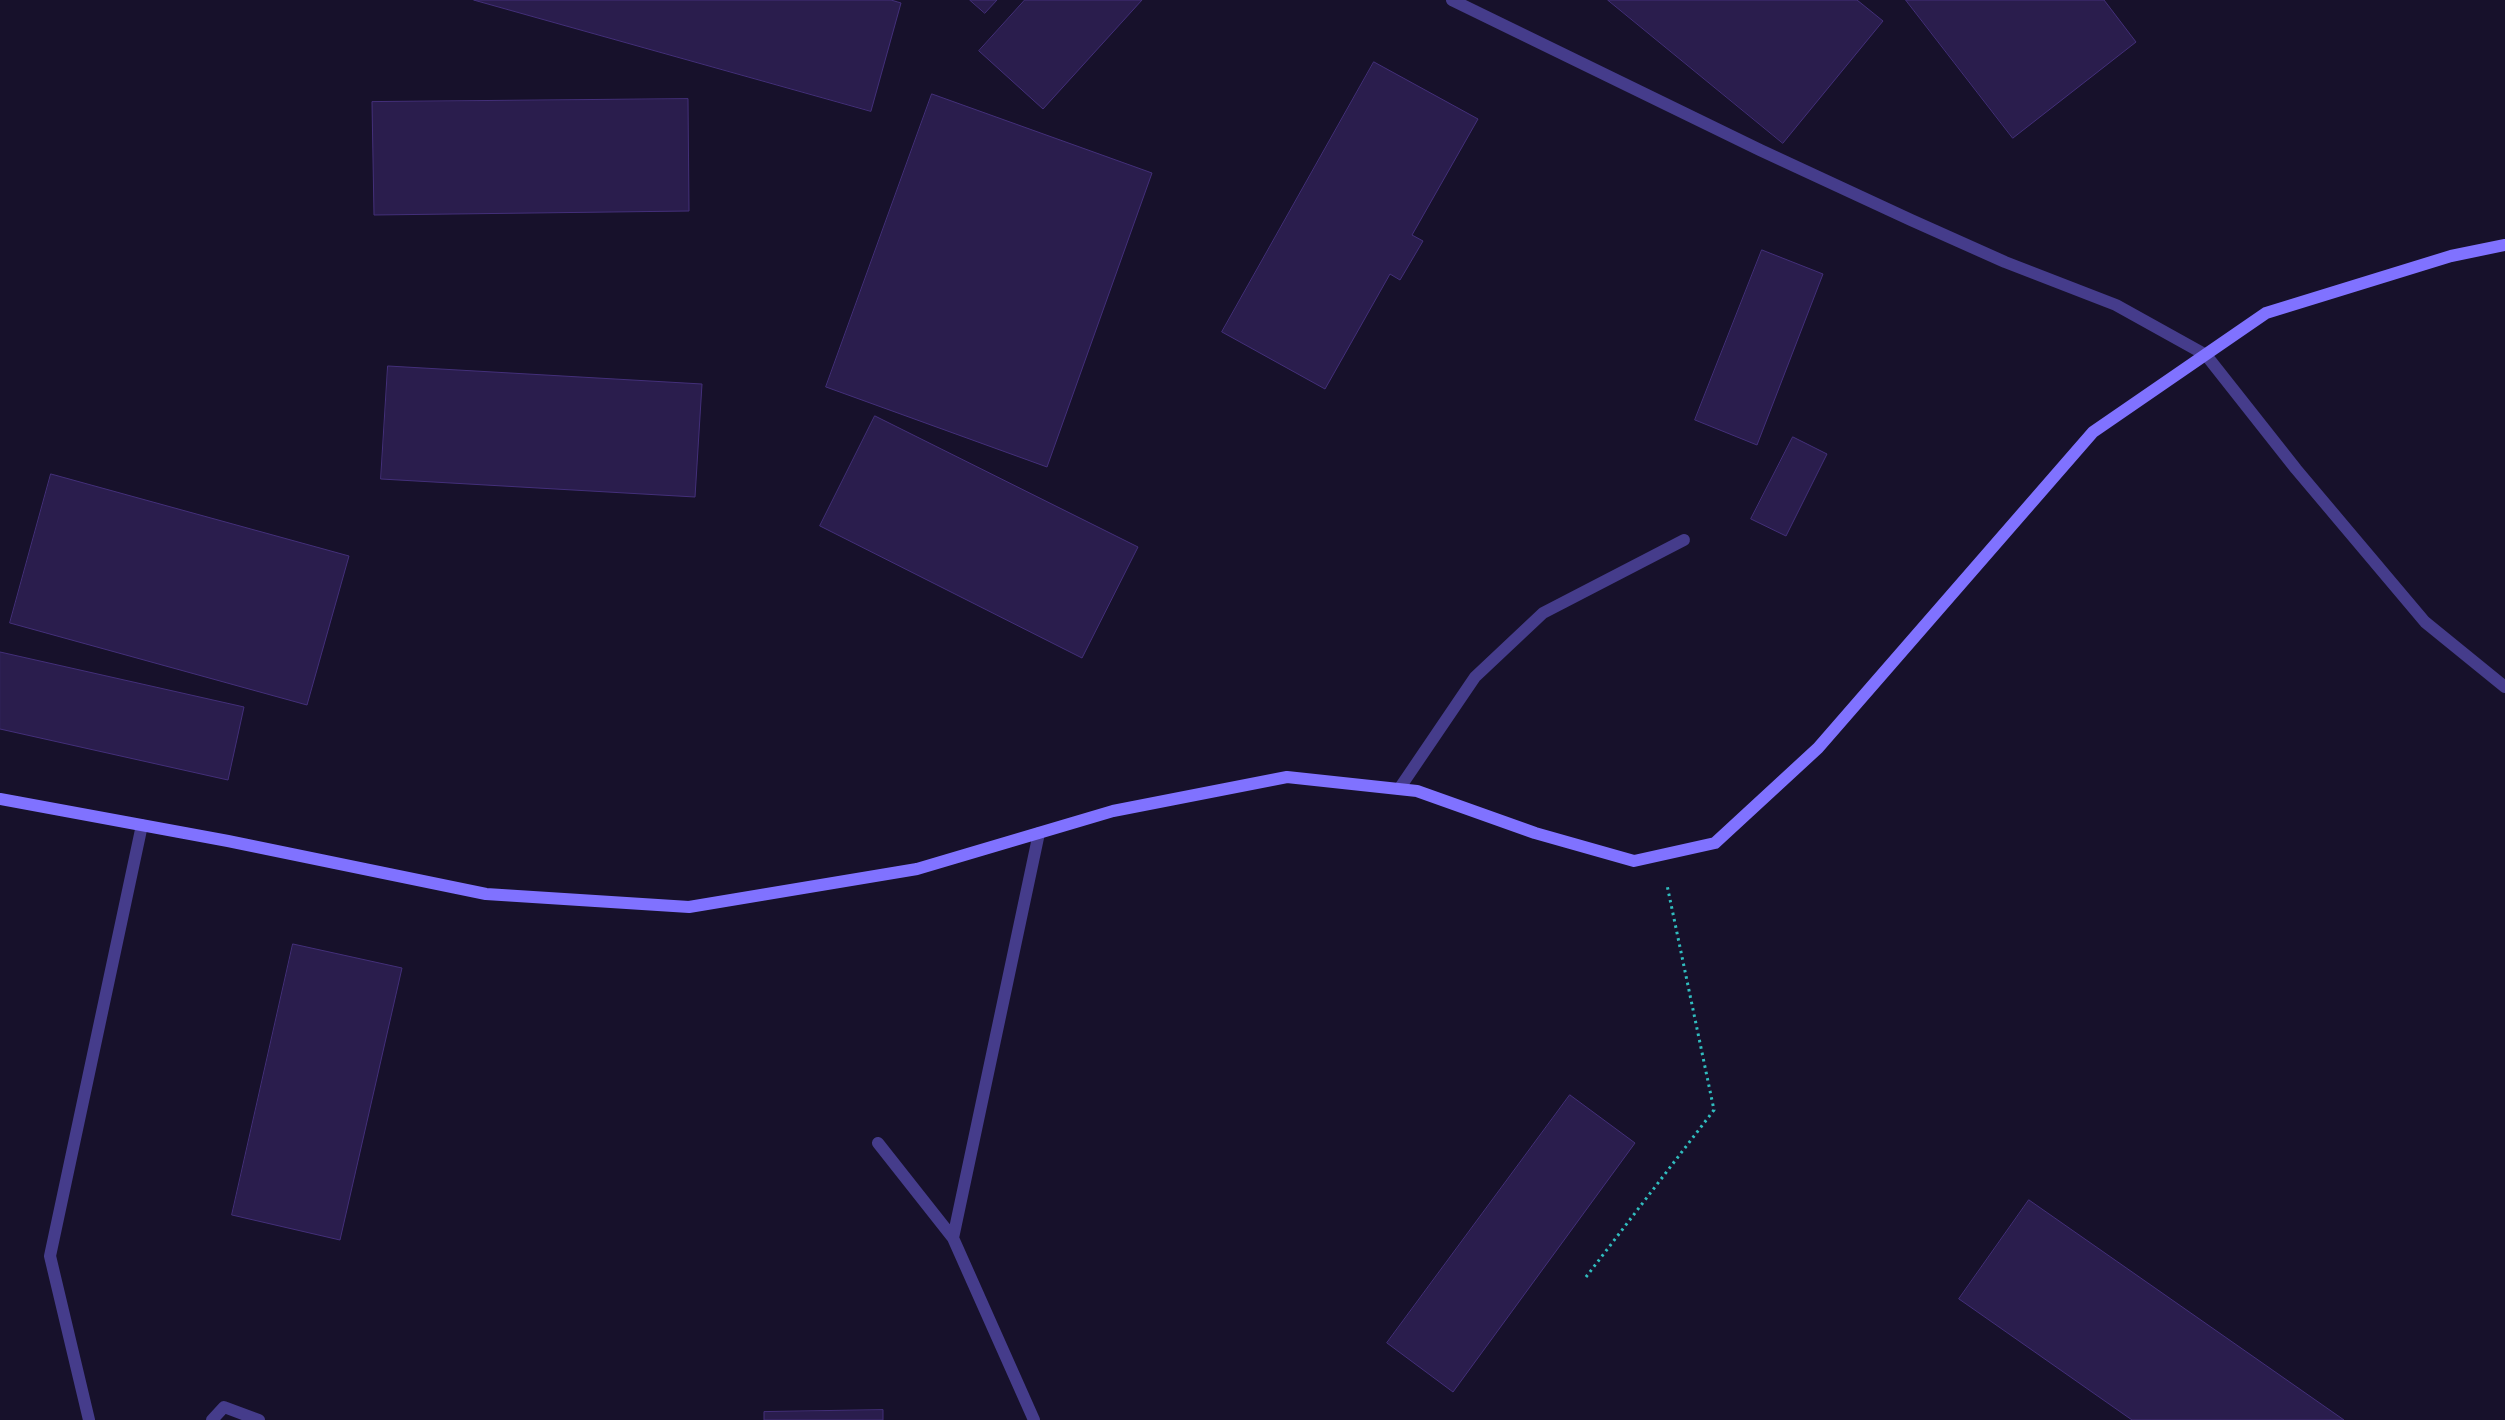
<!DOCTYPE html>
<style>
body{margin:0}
canvas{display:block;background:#17112b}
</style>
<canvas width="2505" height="1420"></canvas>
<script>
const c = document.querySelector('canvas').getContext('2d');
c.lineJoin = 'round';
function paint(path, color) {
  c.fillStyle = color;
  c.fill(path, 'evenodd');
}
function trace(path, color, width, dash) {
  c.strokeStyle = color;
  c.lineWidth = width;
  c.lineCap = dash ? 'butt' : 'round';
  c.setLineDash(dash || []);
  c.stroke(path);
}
const building = new Path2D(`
 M474 0H891L901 3 871 111Z
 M970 0H997L985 13Z
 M1025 0H1142L1043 109 979 51Z
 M1608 0H1857L1883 21 1783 143Z
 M1906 0H2104L2136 42 2013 138Z
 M1374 62 1478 119 1412 235 1423 241 1400 280 1390 274 1325 389 1222 332Z
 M932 94 1152 173 1047 467 826 387Z
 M688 99 689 211 374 215 372 102Z
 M1762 250 1823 274 1757 445 1695 420Z
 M388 366 702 384 695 497 381 479Z
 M875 416 1138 547 1082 658 820 526Z
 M1793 437 1827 454 1786 536 1751 519Z
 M51 474 349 556 307 705 10 623Z
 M0 652 244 707 228 780 0 729Z
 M293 944 402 968 340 1240 232 1215Z
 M1570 1095 1635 1143 1453 1392 1387 1343Z
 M2029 1200 2344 1420H2132L1959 1299Z
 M883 1410V1420H764V1412Z`);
const path = new Path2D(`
 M1586 1277 1714 1110 1667 885`);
const lane = new Path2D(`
 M1399 789 1475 677 1543 613 1684 540`);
const street = new Path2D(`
 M1452 0 1760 150 1911 220 2005 262 2116 305 2206 355 2296 469 2425 622 2505 687
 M878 1143 953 1238
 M89 1420 50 1256 142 825
 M212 1420 224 1407 259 1420
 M1034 1420 953 1238 1039 833`);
const secondary = new Path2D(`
 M0 799 228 841 486 894 689 907 917 869 1113 811 1287 777 1417 791 1535 833 1634 861 1715 843 1818 748 2093 432 2266 313 2451 256 2505 245`);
paint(building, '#2a1d4d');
trace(building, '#432f79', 1);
trace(path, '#30bdbf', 3, [2.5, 4]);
trace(lane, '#453c8b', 12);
trace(street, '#453c8b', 12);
trace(secondary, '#8072ff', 12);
</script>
